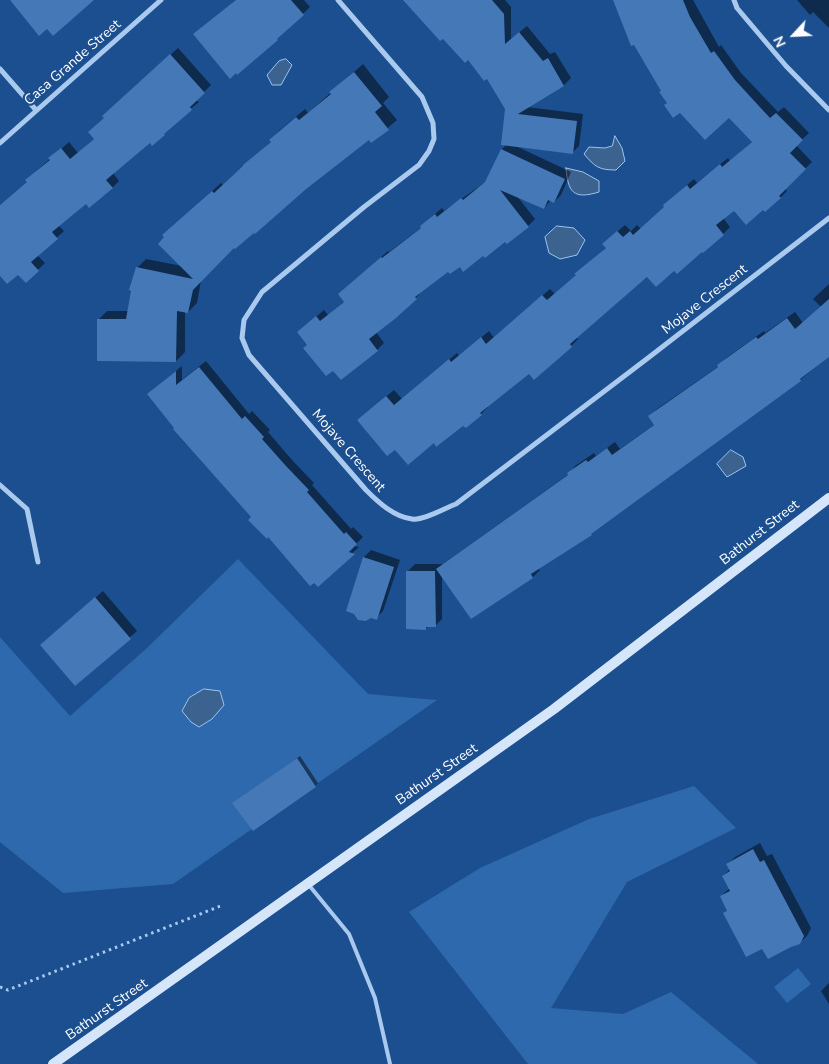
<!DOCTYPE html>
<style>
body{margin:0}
#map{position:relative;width:829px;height:1064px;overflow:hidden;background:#1b4f8f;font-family:"Nunito Sans",sans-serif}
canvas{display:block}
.north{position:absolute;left:769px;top:10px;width:50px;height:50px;-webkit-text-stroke:4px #1b4f8f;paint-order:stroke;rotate:245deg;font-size:14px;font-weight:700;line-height:20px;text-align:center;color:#fff}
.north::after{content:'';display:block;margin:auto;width:18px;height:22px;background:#fff;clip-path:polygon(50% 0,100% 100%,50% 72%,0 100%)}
</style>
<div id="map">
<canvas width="829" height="1064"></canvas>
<div class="north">N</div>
</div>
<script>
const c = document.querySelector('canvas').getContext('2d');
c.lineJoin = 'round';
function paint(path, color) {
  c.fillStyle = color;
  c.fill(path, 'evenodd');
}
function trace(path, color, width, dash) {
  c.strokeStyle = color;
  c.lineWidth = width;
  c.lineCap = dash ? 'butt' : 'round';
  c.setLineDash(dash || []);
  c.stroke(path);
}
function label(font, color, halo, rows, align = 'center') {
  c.font = font + ' "Nunito Sans",sans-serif';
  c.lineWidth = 4.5;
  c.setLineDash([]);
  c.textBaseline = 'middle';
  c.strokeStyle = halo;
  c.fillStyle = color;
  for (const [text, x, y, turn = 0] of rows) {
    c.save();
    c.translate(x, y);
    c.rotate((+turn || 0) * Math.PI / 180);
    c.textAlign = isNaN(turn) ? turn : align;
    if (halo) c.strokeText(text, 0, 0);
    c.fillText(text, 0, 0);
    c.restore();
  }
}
const green = new Path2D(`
 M238 559 368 694 437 700 173 884 63 893 0 842V637L70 716 147 648Z
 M694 786 736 828 627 882 551 1008 623 1014 671 992 758 1064H528L409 912 480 868 589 819Z
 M798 968 811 984 787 1003 774 987Z`);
const water = new Path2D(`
 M286 59 292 65 281 85H272L267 75 279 61Z
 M615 136 622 148 625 161 616 170C599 170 595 167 584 154L589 147 605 148 612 146Z
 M566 168 583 172 599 181V192C573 200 568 192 566 168Z
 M557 226 574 228 585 240 577 255 560 259 549 253 545 237Z
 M731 450 743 457 746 466 727 477 717 464Z
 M204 689 220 691 224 705 212 719 199 727 191 722 182 711 189 698Z`);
const shadow = new Path2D(`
 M236 0H304L310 7 277 39 238 73Z
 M405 0H505L511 7V39L527 26 550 54 555 52 571 78 564 85 527 107 583 114 579 146 572 153 518 147 571 172 561 195 554 202 551 200 544 208 517 196 535 219 528 226 483 254 448 270 422 290 416 298 376 332 384 343 377 350 309 344 298 332 324 310 328 315 345 301 347 287 388 251 389 252 422 227 429 219 442 208 444 211 487 181 502 149 506 145V109L487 78Z
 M615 0H693L719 47 721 45 741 73 778 112 784 107 809 133 796 145 812 162 785 188 787 191 780 198 763 209H734L723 218 730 227 723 234 674 269 648 276 576 336 578 339 571 346 534 378 529 372 487 406 488 407 481 414 434 442 366 413 394 390 402 399 457 353 459 356 489 331 494 338 550 289 555 294 607 247 611 237 625 225 631 231 637 225 641 229 666 207 672 198 694 179 697 183 728 158 730 161 753 141 729 116 680 111 669 103Z
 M797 0H829V28L813 12 810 15Z
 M178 48 211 85 196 100 199 102 113 173 119 181 112 188 86 202 58 225 64 231 37 255 45 263 26 281 18 273 0 274V205L28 182 27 180 34 173 69 142 78 153 95 138 111 109Z
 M363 64 389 97 383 103 397 120 372 141 369 139 234 246 201 280 197 303 188 312 185 311V352L176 361 98 320 107 311H129L137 268 146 259 182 266 164 235 221 183 223 185 272 141 271 140 279 131 305 109 308 113Z
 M829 284V356L800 380 538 568 540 570 533 577 471 617 442 575V619L435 626H429L426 628 408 571 415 564H443L569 474 575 466 594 453 596 456 615 442 620 449 655 424 650 416 657 409 719 366 726 358 764 331 765 333 795 312 803 323 821 307 813 299Z
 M206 361 249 414 252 411 270 430 268 432 292 460 314 483 312 485 351 529 353 527 363 537 354 546 359 547 318 585 253 517 176 428 155 388 182 366V380Z
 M371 550 400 560 383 611 376 618 364 557Z
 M103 591 137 631 75 685 41 645Z
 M300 756 318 783 315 786 237 800Z
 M760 843 767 856 772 854 811 928 807 936 799 943 763 947 728 910 721 896 730 888 723 876 730 869 728 864 735 857Z
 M829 983V1004L821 991Z`);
const building = new Path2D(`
 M10 0H94L53 36 47 29 39 36Z
 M236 0H291L304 15 277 39 278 40 237 75 236 73 230 79 193 34Z
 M403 0H492L504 14 505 44 519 32 543 61 548 58 564 86 518 114 577 121 573 154 501 145 505 109 487 79 484 81 468 60 465 63 443 39 440 41Z
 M613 0H683L690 17 711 53 714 51 735 80 770 118 776 113 803 140 790 153 806 169 779 196 781 198 765 212 763 210 746 225 734 211 716 225 724 235 703 253 702 252 677 274 674 271 656 287 647 277 570 344 572 347 534 380 529 374 480 413 482 415 466 428 463 426 436 447 434 443 408 465 395 450 387 456 357 420 386 396 394 405 449 359 451 362 481 337 486 344 542 295 547 300 576 275 574 274 606 248 602 244 617 231 623 237 630 231 633 235 664 207 663 205 687 185 690 189 720 164 722 167 752 142 729 118 705 140 680 113 673 118 664 105 667 103 659 92 661 91 634 45 631 46Z
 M170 54 205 93 190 107 192 110 164 134 165 135 152 146 150 143 106 180 113 188 89 208 86 204 52 232 58 239 31 262 39 271 26 283 18 275 7 284 0 276V205L27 182 25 180 50 160 48 158 61 148 70 159 94 139 88 132 104 118 102 116Z
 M354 72 382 106 375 112 389 130 371 143 369 140 305 190 255 234 254 233 235 249 234 248 193 290 188 313 177 311 176 362 97 361V319H126L131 291 129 290 136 267 193 279 158 244 164 237 162 235 212 191 214 193 243 166V165L271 142 269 140 296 117 299 120 331 94 329 92Z
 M501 149 565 179 554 203 548 200 544 209 500 190 529 227 507 244 505 242 485 258 483 256 463 272 460 267 450 274 448 272 415 297 417 299 396 318 369 339 378 351 341 380 333 371 326 376 303 348 307 345 297 332 316 316 320 321 344 302 338 294 381 257 382 258 421 228 420 226 435 214 437 217 461 198 463 200 485 182Z
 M829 299V357L800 379 801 381 591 534 592 535 531 574 533 578 471 619 436 569 568 475 567 473 586 460 588 462 607 448 612 455 654 425 648 416 718 367 717 365 756 337 758 339 787 318 795 329Z
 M199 367 242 419 245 416 264 437 262 439 286 466 309 490 307 492 344 534 346 532 357 544 349 552 355 554 318 587 314 583 310 586 268 537 267 539 248 520 251 517 173 429 174 428 147 394 176 371V385Z
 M363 557 394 567 377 620 371 618 366 621 358 620 354 614 346 611Z
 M406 571H435L436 627H426V630L406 629Z
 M95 597 131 639 75 686 40 645Z
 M297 758 316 787 253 831 232 803Z
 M753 849 760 862 764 860 804 936 800 944 791 947 768 959 762 949 746 957 723 913 727 911 720 896 730 891 722 876 730 871 726 864Z`);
const path = new Path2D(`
 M0 987 8 990 223 905`);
const lane = new Path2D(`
 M308 884 349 934 375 998 390 1064`);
const street = new Path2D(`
 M338 0 422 97 433 123 434 139 429 151 419 165 364 207 262 292 244 320 242 338 249 355 366 490C378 502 394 517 412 519 423 521 445 508 456 504L648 358 829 218
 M734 0 737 8 786 66 829 110
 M0 69 36 110
 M0 143 161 0
 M0 485 27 509 38 562`);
const secondary = new Path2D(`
 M53 1064 554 709 829 498`);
const streetNames = [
 ["Casa Grande Street",73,63,-41],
 ["Mojave Crescent",705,300,-38],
 ["Mojave Crescent",348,451,49],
 ["Bathurst Street",760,533,-38],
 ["Bathurst Street",437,775,-35],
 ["Bathurst Street",107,1010,-35]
];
paint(green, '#2e69ad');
paint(water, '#3c6290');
trace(water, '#9cc4f0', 1);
paint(shadow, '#0007');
paint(building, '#4478b7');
trace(path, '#a9c9ee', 3, [2.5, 4]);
trace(lane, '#a9c9ee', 4);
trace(street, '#a9c9ee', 5);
trace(secondary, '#d6e6fa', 10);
label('14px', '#fff', '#1b4f8f', streetNames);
</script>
